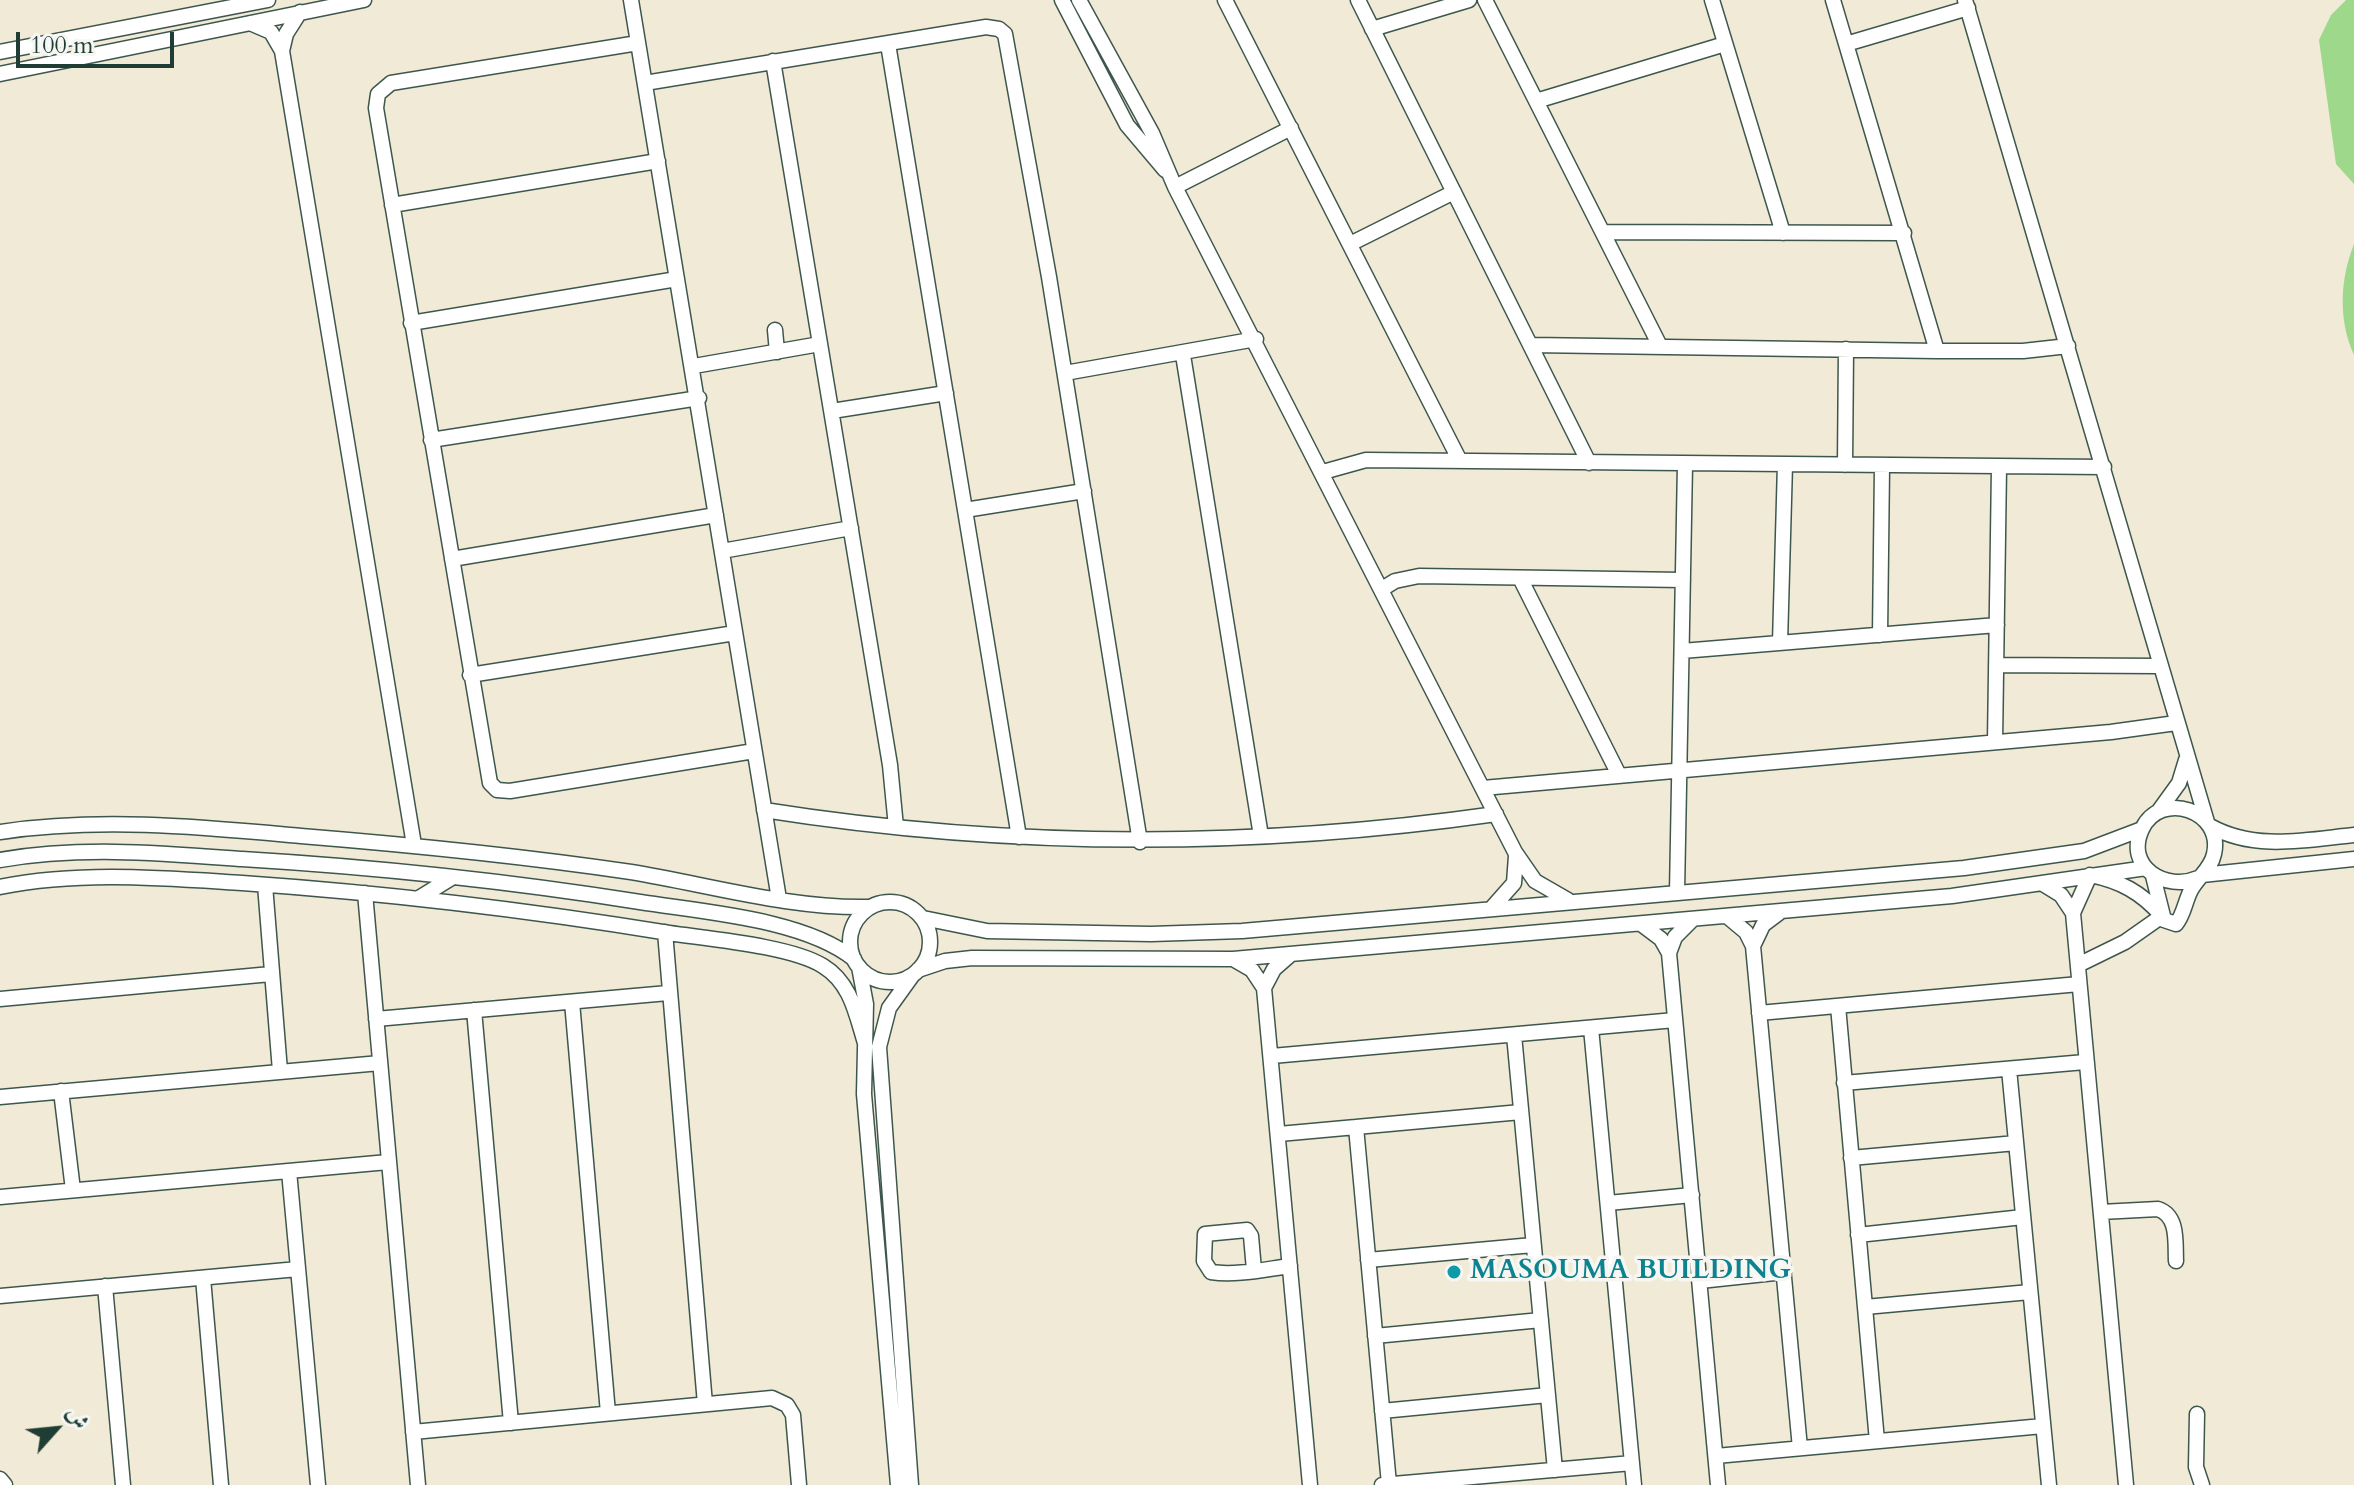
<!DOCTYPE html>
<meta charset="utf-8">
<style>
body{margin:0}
#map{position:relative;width:2354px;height:1485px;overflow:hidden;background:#f0ead7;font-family:Cardo,Amiri,serif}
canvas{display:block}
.north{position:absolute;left:16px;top:1389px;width:80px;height:80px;-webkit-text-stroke:6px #f6f6f2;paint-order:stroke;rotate:63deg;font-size:22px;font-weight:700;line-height:32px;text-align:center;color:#1f3d34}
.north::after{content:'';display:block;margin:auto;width:28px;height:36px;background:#1f3d34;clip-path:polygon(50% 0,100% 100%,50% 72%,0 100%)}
.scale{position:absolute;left:16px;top:32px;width:158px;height:36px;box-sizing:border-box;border:4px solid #1f3d34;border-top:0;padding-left:10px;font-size:24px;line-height:28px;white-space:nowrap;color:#1f3d34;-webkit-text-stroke:6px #f6f6f2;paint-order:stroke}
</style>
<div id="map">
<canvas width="2354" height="1485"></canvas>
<div class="north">ش</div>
<div class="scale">100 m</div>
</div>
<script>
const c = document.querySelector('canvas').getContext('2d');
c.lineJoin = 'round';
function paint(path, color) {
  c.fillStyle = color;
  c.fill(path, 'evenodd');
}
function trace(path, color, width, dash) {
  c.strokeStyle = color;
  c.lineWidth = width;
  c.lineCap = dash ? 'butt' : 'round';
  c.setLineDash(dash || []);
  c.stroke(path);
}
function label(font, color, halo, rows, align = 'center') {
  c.font = font + ' Cardo,serif';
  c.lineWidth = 7;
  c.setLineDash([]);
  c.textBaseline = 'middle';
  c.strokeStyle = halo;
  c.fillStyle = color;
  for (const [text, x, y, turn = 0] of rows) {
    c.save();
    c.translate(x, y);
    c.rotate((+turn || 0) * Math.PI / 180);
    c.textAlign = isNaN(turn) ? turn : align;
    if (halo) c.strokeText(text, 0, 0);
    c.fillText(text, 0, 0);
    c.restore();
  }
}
const green = new Path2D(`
 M2346 0H2354V184L2336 164 2319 40 2331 15Z
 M2354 244V355C2338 320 2340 279 2354 244Z`);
const minor = new Path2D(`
 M631 0 779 899
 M1062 0 1127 125 1165 170
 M1079 0 1152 133 1175 187 1515 852 1535 881 1568 900
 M1225 0 1460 461
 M1358 0 1589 463
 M1485 0 1660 346
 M1712 0 1783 233
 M1833 0 1937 351
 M1965 0 2207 822
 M250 23 271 32 282 51 414 845
 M1372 29 1469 0
 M638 43 391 83 378 94 376 108 490 783 497 790 510 791 754 751
 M888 44 1019 837
 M1846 44 1968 8
 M282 51 286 34 300 12
 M0 52 268 0
 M773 61 890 765 896 827
 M0 74 364 0
 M645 83 986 27 999 29 1005 34 1049 277 1140 842
 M1536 101 1725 44
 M1175 187 1291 128
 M392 205 658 161
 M1604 232 1904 233
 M1350 244 1454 192
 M411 323 677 279
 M775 330 777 352
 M1532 345 1937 351H2023L2068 346
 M1183 355 1261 836
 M694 366 820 344
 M1065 373 1256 339
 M832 411 946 393
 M431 440 699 398
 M1845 465 1846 349
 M1323 472 1366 460 2104 467
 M965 510 1084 491
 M722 551 851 528
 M452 559 716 515
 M1520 578 1619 775
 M1382 589 1395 581 1419 576 1683 580
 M1880 635 1882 467
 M1780 643 1785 464
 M1682 651 1997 625
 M1996 665 2159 666
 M470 675 735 633
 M1995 742 1999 467
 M1483 788 2111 732 2176 723
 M764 810C1010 849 1250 849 1496 814
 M2158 812 2179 783 2186 760
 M2210 826C2255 851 2305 840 2354 835
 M0 832C101 817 201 827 301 836 412 845 522 856 631 872 710 885 790 909 870 907
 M0 860C80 846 161 853 242 859 375 867 508 881 640 902 703 912 804 919 854 959
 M2202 875 2354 859
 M2153 876 2164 920 2176 924C2184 915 2185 901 2191 890 2198 877 2211 869 2214 854 2224 811 2161 789 2142 829 2124 867 2166 892 2198 878
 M2043 884 2061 895 2073 913
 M265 885 280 1071
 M0 887C80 871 161 878 242 883 385 893 528 910 669 933 709 939 791 946 823 966 851 983 856 1014 865 1043
 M365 893 418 1485
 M1677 893 1685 464
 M419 898 453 877
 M850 942a40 40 0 1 1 80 0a40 40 0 1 1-80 0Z
 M1491 909 1514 883 1516 856
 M1728 917 1746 932 1753 946 1800 1448
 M923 918 987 931 1151 934 1242 931 1964 868 2084 851 2142 829
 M1692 920 1675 937 1669 953 1718 1485
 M1641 924 1661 939 1669 953
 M665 932 705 1404
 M1753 946 1763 925 1779 913
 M1233 959 1252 970 1264 988 1310 1485
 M2078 965 2125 942 2162 916C2141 892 2120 881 2090 875L2073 913 2126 1485
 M859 967 866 1004 864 1094 898 1485
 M918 970 945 961 972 958 1233 959 1952 896 2146 868
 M1264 988 1274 969 1290 955
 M0 999 271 974
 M572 1002 608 1413
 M1838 1006 1877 1441
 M474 1010 511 1423
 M1759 1013 2079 984
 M376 1019 668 993
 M1591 1028 1634 1485
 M1514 1035 1555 1470
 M1272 1056 1675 1020
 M2009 1069 2049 1485
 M1844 1083 2085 1062
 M61 1091 73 1190
 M0 1097 380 1063
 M1356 1127 1389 1484
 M1279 1134 1521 1112
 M1851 1158 2016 1143
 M289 1171 318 1485
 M0 1197 388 1162
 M1608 1203 1692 1195
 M2101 1212 2158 1209C2179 1216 2175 1243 2176 1261
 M1858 1235 2023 1217
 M1368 1260 1533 1245
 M1254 1270 1251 1236 1247 1230 1205 1234 1204 1261 1211 1272C1236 1276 1266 1269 1290 1266
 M203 1278 221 1485
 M1700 1281 1784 1272
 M105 1286 123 1485
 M0 1296 298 1269
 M1865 1307 2030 1292
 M1375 1336 1541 1320
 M1382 1411 1548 1395
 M2197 1414 2196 1467 2202 1485
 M413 1432 772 1398 787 1405 793 1415 799 1485
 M1716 1456 2043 1426
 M0 1479 5 1485
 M911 1485 879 1047 889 1008 912 976
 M1382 1485 1632 1463`);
const markers = [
 [1454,1272,8,"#0f9aa8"]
];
const cultureNames = [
 ["MASOUMA BUILDING",1470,1272]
];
paint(green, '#9dd88b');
trace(minor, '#3e574c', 17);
trace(minor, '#fff', 14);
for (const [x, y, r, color] of markers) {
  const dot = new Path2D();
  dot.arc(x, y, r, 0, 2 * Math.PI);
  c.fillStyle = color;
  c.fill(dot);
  trace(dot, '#f6f6f2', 3);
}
label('bold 28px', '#0d838f', '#f6f6f2', cultureNames, 'left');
</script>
